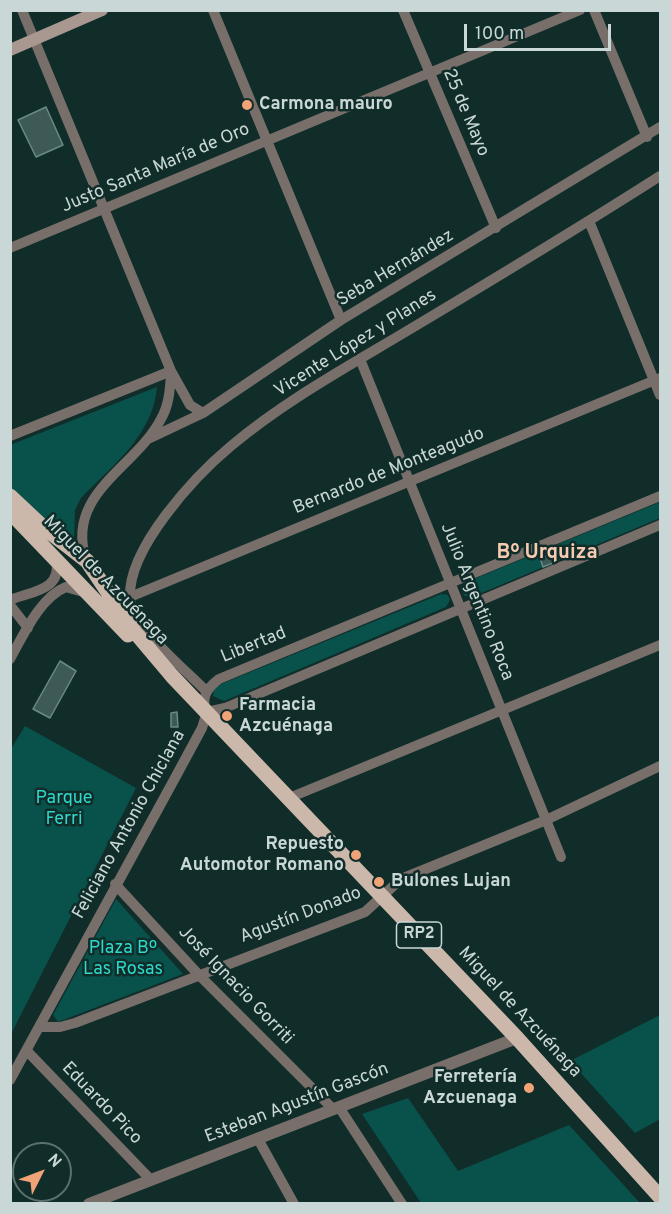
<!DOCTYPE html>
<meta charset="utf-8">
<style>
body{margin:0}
#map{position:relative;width:671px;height:1214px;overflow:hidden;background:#112d2a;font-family:Overpass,sans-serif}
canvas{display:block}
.frame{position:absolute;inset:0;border:12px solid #c9d8d6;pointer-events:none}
.north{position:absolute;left:12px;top:1142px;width:60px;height:60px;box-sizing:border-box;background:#112d2a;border:2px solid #5b716f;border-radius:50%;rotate:48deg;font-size:16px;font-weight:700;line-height:24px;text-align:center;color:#c9d8d6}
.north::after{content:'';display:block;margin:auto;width:21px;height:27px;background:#efa377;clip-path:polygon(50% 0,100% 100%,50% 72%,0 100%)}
.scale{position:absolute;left:464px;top:24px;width:147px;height:27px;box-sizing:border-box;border:3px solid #c9d8d6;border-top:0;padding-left:8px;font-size:18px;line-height:21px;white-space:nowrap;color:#c9d8d6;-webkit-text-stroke:4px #112d2a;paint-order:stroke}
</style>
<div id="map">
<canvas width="671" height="1214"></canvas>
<div class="frame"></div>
<div class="north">N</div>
<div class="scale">100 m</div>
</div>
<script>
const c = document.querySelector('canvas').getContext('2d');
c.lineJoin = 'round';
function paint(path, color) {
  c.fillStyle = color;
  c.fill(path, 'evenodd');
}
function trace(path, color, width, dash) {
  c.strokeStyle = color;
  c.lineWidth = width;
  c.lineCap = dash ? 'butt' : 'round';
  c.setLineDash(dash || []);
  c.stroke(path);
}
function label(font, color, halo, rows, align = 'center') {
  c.font = font + ' Overpass,sans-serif';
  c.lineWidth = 5;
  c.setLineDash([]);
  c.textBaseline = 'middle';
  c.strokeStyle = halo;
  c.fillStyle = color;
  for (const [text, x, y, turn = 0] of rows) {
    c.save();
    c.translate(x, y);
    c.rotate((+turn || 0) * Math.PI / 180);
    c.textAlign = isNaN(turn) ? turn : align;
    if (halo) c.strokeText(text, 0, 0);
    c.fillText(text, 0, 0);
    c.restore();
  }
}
const green = new Path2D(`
 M157 387C153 435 113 465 81 498L75 510 74 544 52 528 11 488 10 445Z
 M660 502V518L472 597 465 596 461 591 462 586 467 582Z
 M441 594 448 595 450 600 446 607 224 701 213 696 214 689 221 684Z
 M25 726 136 788 11 1034V749Z
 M116 899 183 974 58 1022 53 1015Z
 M660 1015V1119L635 1133 570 1061Z
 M408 1098 458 1171 569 1125 640 1203H421L362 1114Z`);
const building = new Path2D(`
 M46 107 63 145 36 157 18 120Z
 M555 552 558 561 543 567 540 558Z
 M60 661 76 671 50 718 33 709Z
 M177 712 178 727H171V713Z`);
const minor = new Path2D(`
 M22 10 171 371 190 405 203 413
 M213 10 341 320
 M403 10 496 228
 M594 10 647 137
 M589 221 660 395
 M10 248 580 10
 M360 359 561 857
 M10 436 171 371
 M148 439 203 413 341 320 660 127
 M86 560C65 493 135 469 161 419 169 405 170 390 171 374
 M130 597 660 378
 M10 600C33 591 63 590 56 559
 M10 605 28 628
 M10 659C23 636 40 597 66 587L83 592
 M206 691C186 670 131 626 130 597 128 548 195 476 231 446 287 399 354 363 417 325 499 276 580 227 660 176
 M206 712C201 697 207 688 219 679L660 496
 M207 712 225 708 660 525
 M289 798 660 645
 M115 884 198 974 333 1109
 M40 1027H60L75 1023 365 912 401 879 546 820 660 766
 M27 1051 151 1180
 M10 1080 175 778 202 728 207 712
 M339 1107 402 1204
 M258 1139 294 1204`);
const tertiary = new Path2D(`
 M89 1204 517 1038`);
const secondary = new Path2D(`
 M10 50 102 10`);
const primary = new Path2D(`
 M10 496 43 527 87 561 134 631 172 676 517 1038 660 1197
 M10 512 128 635`);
const markers = [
 [247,105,6,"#efa377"],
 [227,716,6,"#efa377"],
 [356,855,6,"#efa377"],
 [379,882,6,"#efa377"],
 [529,1088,6,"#efa377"]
];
const shields = [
 [419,935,45]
];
const shieldNames = [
 ["RP2",419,935]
];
const poiNames = [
 ["Carmona mauro",259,105],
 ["Farmacia",239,706],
 ["Azcuénaga",239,727],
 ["Repuesto",344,845,"right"],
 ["Automotor Romano",344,866,"right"],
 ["Bulones Lujan",391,882],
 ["Ferretería",517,1078,"right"],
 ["Azcuenaga",517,1099,"right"]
];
const streetNames = [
 ["25 de Mayo",465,113,67],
 ["Justo Santa María de Oro",156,169,-23],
 ["Seba Hernández",396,269,-31],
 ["Vicente López y Planes",356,344,-32],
 ["Bernardo de Monteagudo",389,472,-22],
 ["Miguel de Azcuénaga",105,581,46],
 ["Julio Argentino Roca",476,602,68],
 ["Libertad",254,646,-22],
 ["Feliciano Antonio Chiclana",130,825,-61],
 ["Agustín Donado",301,916,-21],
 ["José Ignacio Gorriti",235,986,46],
 ["Miguel de Azcuénaga",519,1013,47],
 ["Eduardo Pico",101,1104,46],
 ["Esteban Agustín Gascón",297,1104,-21]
];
const parkNames = [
 ["Parque",64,799],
 ["Ferri",64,820],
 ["Plaza Bº",123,949],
 ["Las Rosas",123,970]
];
const neighbourhoodNames = [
 ["Bº Urquiza",547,554]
];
paint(green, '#09514b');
paint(building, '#3e5a56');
trace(building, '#6b8985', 1.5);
trace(minor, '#796f6a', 10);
trace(tertiary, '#796f6a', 12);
trace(secondary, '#a8988f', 12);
trace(primary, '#ccb7ab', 15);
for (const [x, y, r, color] of markers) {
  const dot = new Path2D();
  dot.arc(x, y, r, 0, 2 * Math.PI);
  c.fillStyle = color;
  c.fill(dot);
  trace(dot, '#112d2a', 2);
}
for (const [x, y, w] of shields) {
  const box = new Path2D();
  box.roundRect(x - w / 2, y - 13, w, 26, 4.5);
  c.fillStyle = '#112d2a';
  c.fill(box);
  trace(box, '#c9d8d6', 1.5);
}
label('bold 16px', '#c9d8d6', null, shieldNames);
label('bold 18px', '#c9d8d6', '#112d2a', poiNames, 'left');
label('18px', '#c9d8d6', '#112d2a', streetNames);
label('18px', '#2dd9cb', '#112d2a', parkNames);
label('bold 20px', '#f7cab2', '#112d2a', neighbourhoodNames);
</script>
